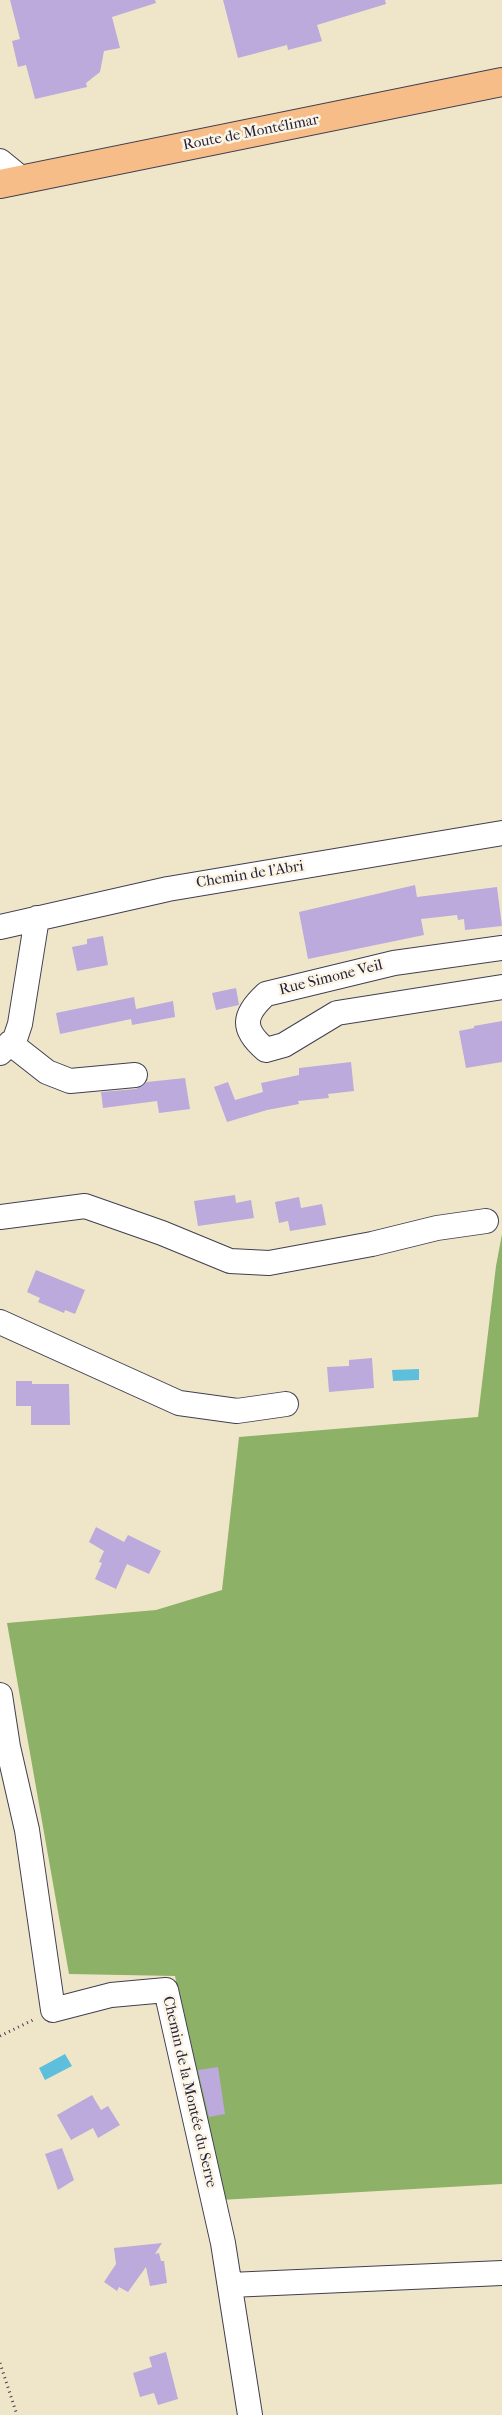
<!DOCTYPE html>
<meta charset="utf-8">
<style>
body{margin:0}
canvas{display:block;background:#efe6c9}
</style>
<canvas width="502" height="2415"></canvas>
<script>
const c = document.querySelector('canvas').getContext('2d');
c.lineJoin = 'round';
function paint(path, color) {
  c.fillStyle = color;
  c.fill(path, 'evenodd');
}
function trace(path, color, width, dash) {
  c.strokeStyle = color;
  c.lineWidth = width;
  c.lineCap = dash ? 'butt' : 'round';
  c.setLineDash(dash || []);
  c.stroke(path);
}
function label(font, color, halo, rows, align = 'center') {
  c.font = font + ' "IM FELL French Canon",serif';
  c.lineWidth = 5;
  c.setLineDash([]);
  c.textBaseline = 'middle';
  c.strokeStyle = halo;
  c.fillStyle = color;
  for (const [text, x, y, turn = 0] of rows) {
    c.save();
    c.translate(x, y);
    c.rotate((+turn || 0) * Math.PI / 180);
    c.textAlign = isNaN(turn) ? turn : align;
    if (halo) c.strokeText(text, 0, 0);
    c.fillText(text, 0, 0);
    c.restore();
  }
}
const forest = new Path2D(`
 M502 1234V2184L220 2200 175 1976 69 1974 7 1623 156 1610 222 1590 239 1437 478 1417 496 1266Z`);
const water = new Path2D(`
 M419 1369V1380L393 1381 392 1370Z
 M65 2054 72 2066 45 2080 39 2068Z`);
const building = new Path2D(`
 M10 0H155L156 3 112 17 120 48 104 51 100 72 86 83 87 87 35 99 26 65 18 67 12 41 20 39Z
 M223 0H385L386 4 317 25 322 41 288 50 287 45 238 58Z
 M415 885 417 897 497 887 502 926 465 930 464 919 458 920 457 915 421 919 424 935 308 959 299 912Z
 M103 936 108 965 77 971 72 947 87 944V939Z
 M236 988 239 1005 216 1010 212 993Z
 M134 997 136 1009 173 1001 175 1017 132 1025 131 1019 60 1034 56 1013Z
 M502 1021V1062L466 1068 459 1031 474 1028V1026Z
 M351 1062 354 1091 328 1094 329 1098 298 1101 299 1104 267 1110 227 1122 214 1087 228 1082 235 1100 263 1092 261 1083 299 1075V1068Z
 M185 1078 190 1109 159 1113 157 1101 103 1108 101 1092 136 1089 147 1082Z
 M235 1195 236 1203 251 1200 254 1218 198 1226 194 1201Z
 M299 1197 301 1208 322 1204 326 1225 290 1231 288 1221 279 1223 275 1202Z
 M36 1270 85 1290 75 1314 65 1310 64 1313 38 1302 40 1298 27 1292Z
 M372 1358 374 1388 329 1392 327 1367 349 1366V1360Z
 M16 1381H32V1384H69L70 1425H31V1406H16Z
 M96 1527 124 1542 128 1535 161 1551 149 1574 127 1564 116 1589 95 1579 102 1563 99 1562 104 1551 89 1542Z
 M218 2067 225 2114 209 2117 198 2070Z
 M92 2095 101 2110 108 2106 120 2125 98 2138 93 2128 71 2140 57 2115Z
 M62 2148 74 2180 58 2190 45 2154Z
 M162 2243 155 2254 159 2253 161 2261H164L167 2283 150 2286 146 2267 128 2292 119 2287 117 2291 104 2282 116 2264 114 2248Z
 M166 2352 178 2399 158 2405 154 2393 140 2397 133 2373 152 2367 149 2357Z`);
const path = new Path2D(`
 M0 2036 35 2019
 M0 2363 17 2415`);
const minor = new Path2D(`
 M0 161 22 179
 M0 927 168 889 502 833
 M502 948 394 963 266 994C243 1015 241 1029 266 1050L284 1045 337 1013 502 987
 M10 1043 47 1072 70 1081 135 1075
 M0 1053 15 1039 20 1024 37 918
 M0 1217 85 1206 162 1233 230 1261 269 1263 372 1244 437 1228 486 1221
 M0 1322 179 1403 237 1411 286 1404
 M0 1695 8 1747 27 1830 53 2010 111 1995 166 1990 223 2243 250 2415
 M230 2285 502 2273`);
const major = new Path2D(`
 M0 184 502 82`);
const streetNames = [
 ["Route de Montélimar",251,133,-11],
 ["Chemin de l'Abri",250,875,-9],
 ["Rue Simone Veil",331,978,-14],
 ["Chemin de la Montée du Serre",189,2092,77]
];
paint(forest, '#8db166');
paint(water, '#5ebfdc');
paint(building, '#bbaadb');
trace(minor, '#413f50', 26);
trace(major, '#413f50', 30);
trace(path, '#413f50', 3, [1, 4]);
trace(minor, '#fff', 24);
trace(major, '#f7bd88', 28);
label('15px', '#22223b', '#fcf5e5', streetNames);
</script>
